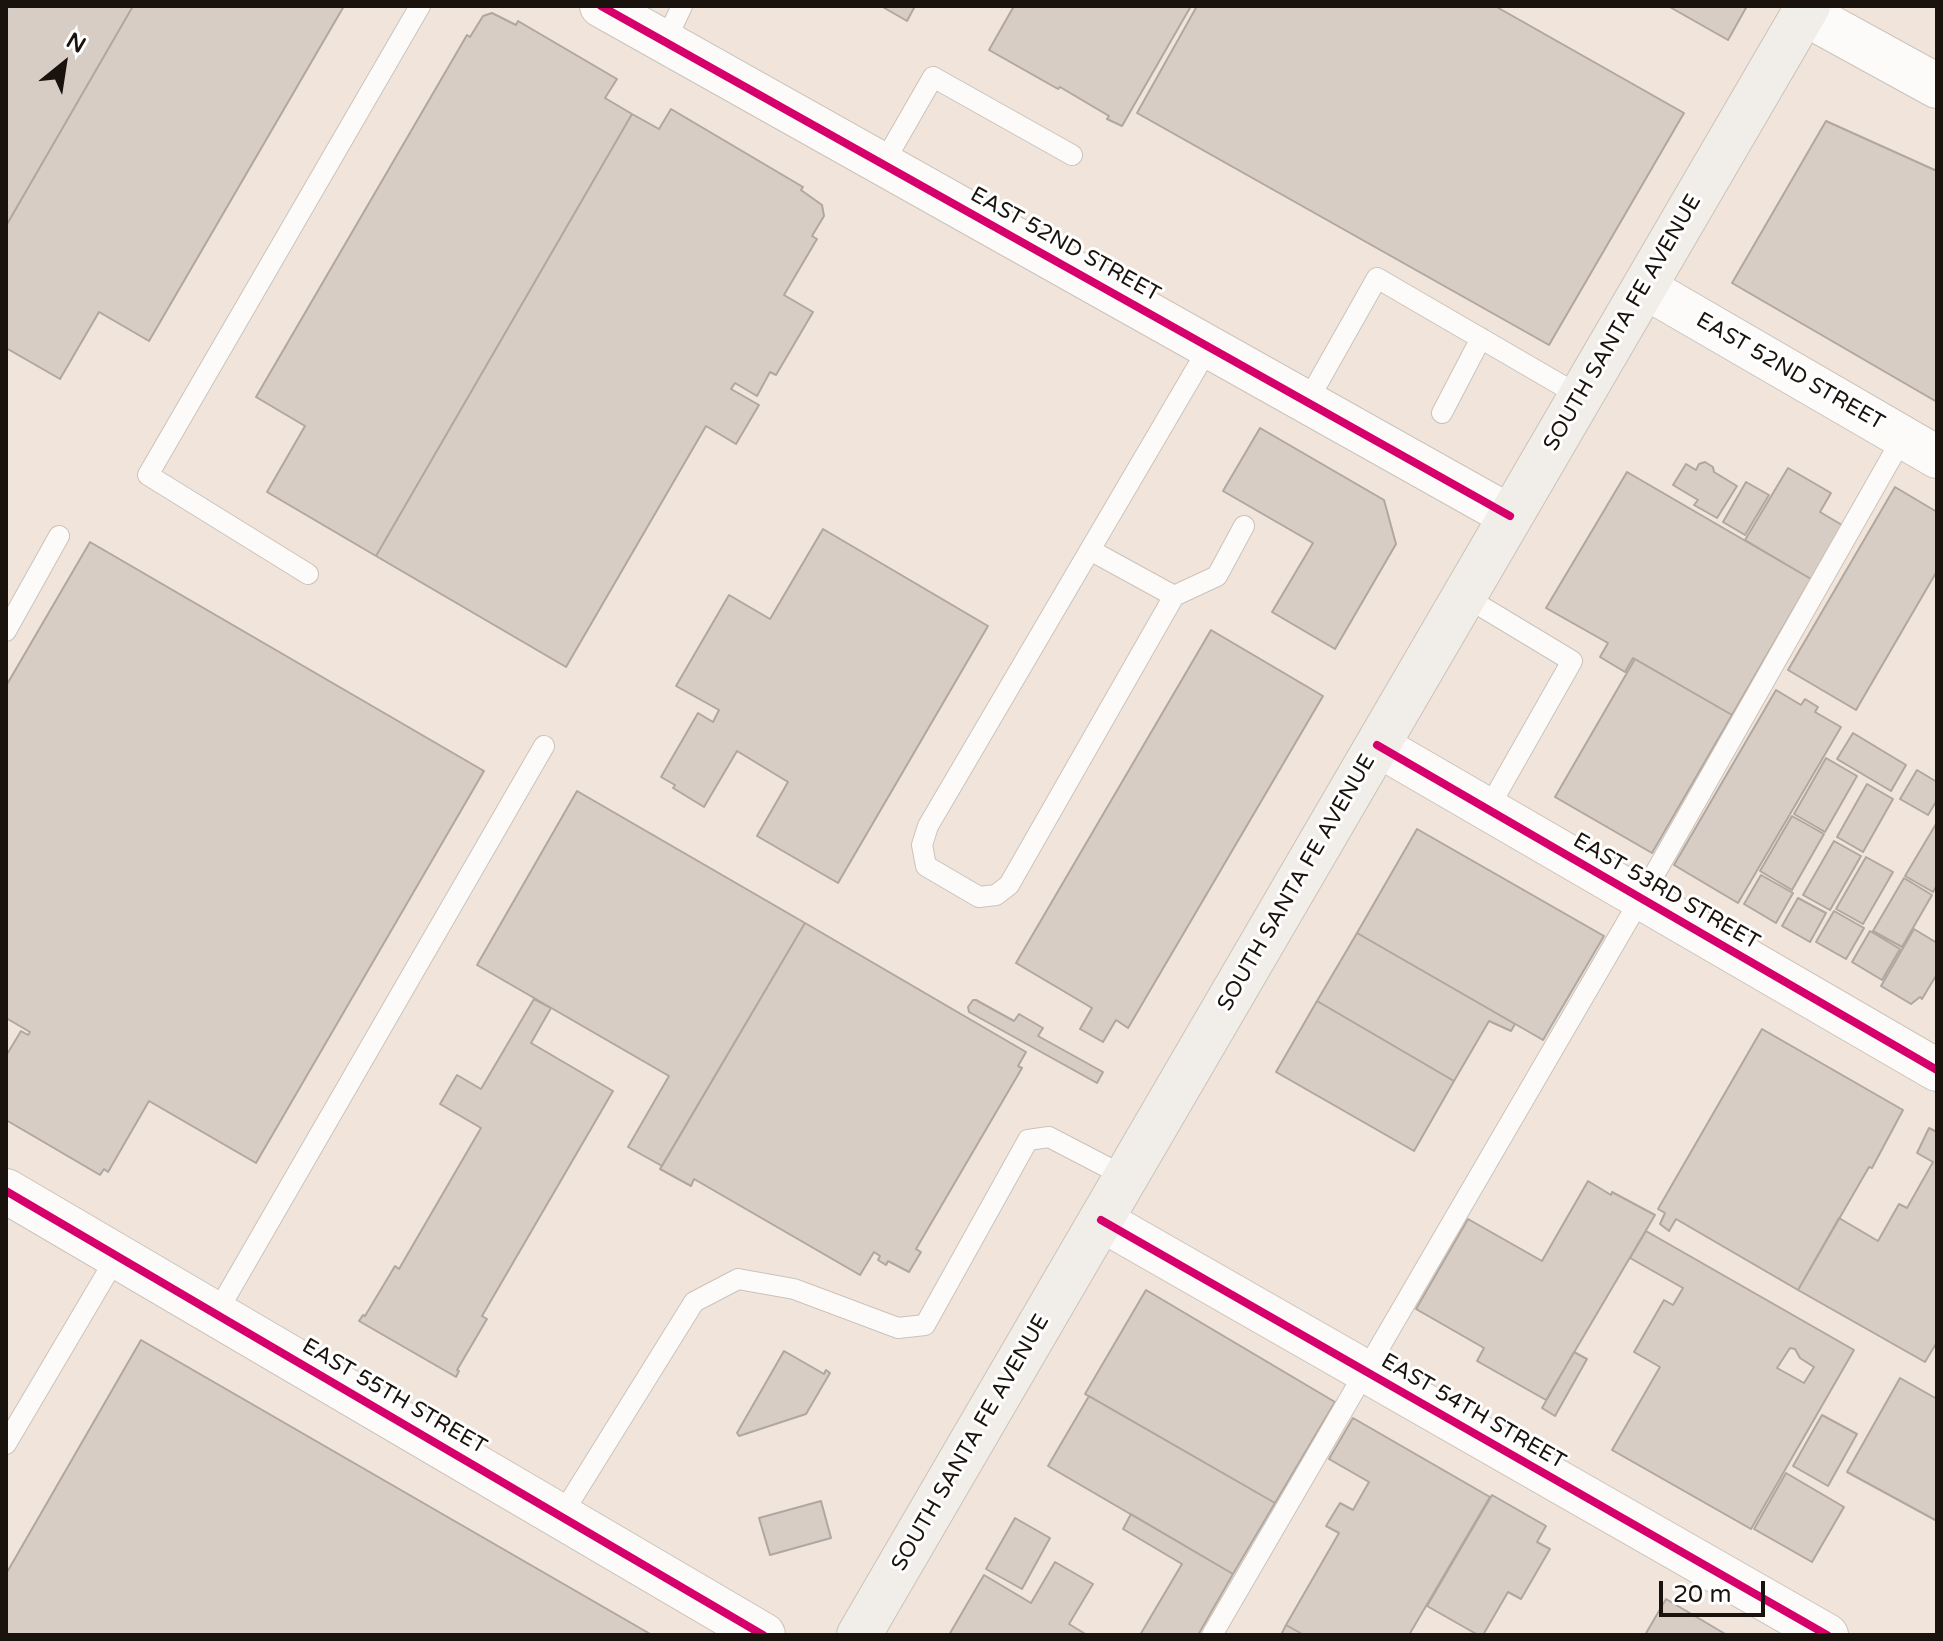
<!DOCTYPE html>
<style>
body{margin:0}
#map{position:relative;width:1943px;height:1641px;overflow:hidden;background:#f1e5db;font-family:"Varela Round",sans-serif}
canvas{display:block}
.frame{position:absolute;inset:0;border:8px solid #1a130d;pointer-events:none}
.north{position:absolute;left:24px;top:24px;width:80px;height:80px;-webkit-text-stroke:6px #fff;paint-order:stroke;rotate:30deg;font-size:22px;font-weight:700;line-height:32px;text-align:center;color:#1a130d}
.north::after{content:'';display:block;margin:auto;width:28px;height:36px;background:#1a130d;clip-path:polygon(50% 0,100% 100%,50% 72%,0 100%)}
.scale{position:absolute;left:1659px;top:1581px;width:106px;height:36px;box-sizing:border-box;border:4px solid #1a130d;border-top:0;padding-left:10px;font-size:24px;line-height:28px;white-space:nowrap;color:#1a130d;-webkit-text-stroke:6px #fff;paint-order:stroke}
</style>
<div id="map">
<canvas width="1943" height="1641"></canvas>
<div class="frame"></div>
<div class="north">N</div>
<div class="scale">20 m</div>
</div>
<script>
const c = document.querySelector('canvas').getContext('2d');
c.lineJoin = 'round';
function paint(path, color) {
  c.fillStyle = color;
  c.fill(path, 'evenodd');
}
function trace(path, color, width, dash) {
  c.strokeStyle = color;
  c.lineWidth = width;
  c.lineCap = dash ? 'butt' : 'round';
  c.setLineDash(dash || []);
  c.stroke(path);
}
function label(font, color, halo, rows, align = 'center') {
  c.font = font + ' "Varela Round",sans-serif';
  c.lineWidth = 6;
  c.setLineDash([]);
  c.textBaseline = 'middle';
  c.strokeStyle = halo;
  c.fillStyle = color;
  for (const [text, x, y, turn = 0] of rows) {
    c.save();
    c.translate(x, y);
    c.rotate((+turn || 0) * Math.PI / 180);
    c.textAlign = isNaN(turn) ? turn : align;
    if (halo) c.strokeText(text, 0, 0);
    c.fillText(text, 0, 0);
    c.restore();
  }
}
const building = new Path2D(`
 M6 6H133L6 226Z
 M133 6H344L149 341 99 312 60 379 6 348V226Z
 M881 6H915L907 21Z
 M1014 6H1191L1122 126 1107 119 1109 116 1060 87 1058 89 989 50Z
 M1197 6H1495L1684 113 1549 345 1137 113Z
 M1668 6H1747L1728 40Z
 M492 13 516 25 518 21 617 79 605 98 632 114 376 556 267 492 305 426 256 397 467 35 470 37 483 16Z
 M671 109 803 187 801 190 822 205 824 216 812 236 817 239 784 295 813 312 776 375 770 372 757 396 735 383 731 389 759 405 736 444 706 426 566 667 376 556 632 114 659 129Z
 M1826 121 1937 171V402L1732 283Z
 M1260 428 1384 500 1396 544 1335 649 1272 612 1313 543 1223 491Z
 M1705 462 1713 467 1714 472 1737 486 1717 518 1694 505 1698 500 1673 485 1686 464 1696 470 1699 464Z
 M1788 468 1831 493 1820 512 1842 525 1811 579 1745 540Z
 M1627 472 1811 579 1732 715 1633 658 1625 672 1600 657 1608 643 1546 608Z
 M1746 482 1769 495 1745 535 1723 522Z
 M1895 487 1937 512V571L1856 710 1788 670Z
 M823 529 988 626 838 883 757 836 788 782 737 751 704 807 673 788 675 785 661 777 698 713 713 722 719 710 676 686 729 595 770 619Z
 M90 542 484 771 256 1163 149 1101 108 1172 104 1169 100 1175 6 1120V1056L21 1031 28 1035 30 1032 6 1018V686Z
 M1211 630 1323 696 1128 1028 1116 1020 1103 1042 1080 1029 1092 1008 1016 963Z
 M1635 659 1732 715 1652 853 1555 797Z
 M1776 690 1801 705 1805 699 1818 707 1815 712 1841 727 1738 903 1674 865Z
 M1853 733 1906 765 1891 791 1837 759Z
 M1826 758 1857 776 1825 832 1794 814Z
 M1917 770 1937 782V800L1928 815 1900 799Z
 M1867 784 1893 799 1863 852 1837 837Z
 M577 791 805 923 662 1166 628 1147 669 1076 477 965Z
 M1792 816 1824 834 1792 890 1760 871Z
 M1936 824 1937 885 1933 892 1905 876Z
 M1417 829 1604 936 1543 1040 1357 933Z
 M1834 841 1861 856 1830 910 1803 895Z
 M1866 857 1893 872 1863 924 1836 909Z
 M1761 875 1793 893 1776 923 1744 904Z
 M1904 878 1932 895 1902 947 1873 931Z
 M1798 898 1826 913 1810 942 1782 926Z
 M1834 911 1864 928 1846 959 1816 942Z
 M805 923 1026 1052 1018 1066 1022 1068 916 1249 921 1252 909 1272 888 1261 886 1265 878 1260 880 1256 874 1252 860 1275 694 1179 691 1186 660 1169Z
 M1914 929 1937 943V974L1922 999 1920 997 1911 1004 1881 986Z
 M1870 931 1900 949 1882 980 1852 962Z
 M1357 933 1515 1024 1511 1031 1489 1021 1454 1081 1317 1001Z
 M534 999 551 1008 531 1043 613 1091 482 1316 487 1319 457 1370 459 1371 456 1377 359 1321 363 1315 365 1316 395 1266 399 1269 481 1128 440 1104 457 1075 481 1089Z
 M973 1000H976L1014 1021 1019 1014 1043 1028 1038 1036 1103 1072 1097 1083 969 1012 968 1007Z
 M1317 1001 1454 1081 1414 1151 1276 1072Z
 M1762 1029 1903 1110 1872 1168 1869 1167 1798 1290 1676 1219 1669 1231 1660 1224 1665 1213 1658 1209Z
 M1929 1128 1937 1132V1342L1925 1362 1798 1290 1839 1218 1878 1241 1899 1204 1907 1208 1933 1162 1917 1153Z
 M1588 1181 1611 1195 1612 1192 1655 1215 1546 1400 1477 1361 1484 1348 1416 1309 1468 1219 1542 1261Z
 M1646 1231 1854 1350 1751 1529 1612 1450 1660 1367 1634 1352 1664 1300 1673 1305 1683 1288 1630 1258ZM1790 1348 1795 1349 1800 1358 1814 1367 1804 1383 1777 1368Z
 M1146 1290 1335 1402 1275 1503 1085 1394Z
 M141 1340 652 1635H6V1574Z
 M784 1351 824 1374 826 1370 830 1373 806 1414 739 1436 737 1433Z
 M1574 1352 1587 1359 1555 1416 1542 1408Z
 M1900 1378 1937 1399V1521L1847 1472Z
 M1089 1396 1275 1503 1233 1574 1048 1466Z
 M1822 1415 1857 1434 1828 1486 1793 1466Z
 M1353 1418 1490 1497 1409 1635H1304L1286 1625 1339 1533 1326 1526 1340 1503 1353 1510 1369 1482 1329 1459Z
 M1786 1473 1844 1507 1812 1562 1754 1529Z
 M1492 1495 1546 1526 1537 1542 1550 1549 1521 1599 1508 1592 1483 1635H1478L1427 1606Z
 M821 1501 831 1538 770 1555 759 1518Z
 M1131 1514 1233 1574 1198 1635H1140L1182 1564 1123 1529Z
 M1015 1518 1050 1538 1022 1589 986 1569Z
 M1055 1562 1093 1584 1069 1624 1087 1635H949L984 1575 1031 1603Z
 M1666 1599 1727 1635H1645Z
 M1286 1625 1304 1635H1281Z`);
const service = new Path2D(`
 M665 42 682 6
 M883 164 933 77 1072 155
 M1209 347 928 826 922 845 926 866 979 897 996 895 1009 885 1174 596 1217 576 1244 526
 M1307 402 1377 278 1580 396
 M1442 413 1481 338
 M1090 550 1174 596
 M308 574 148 475 420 6
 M1464 596 1572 661 1488 809
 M6 631 59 536
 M216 1314 544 746
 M6 1444 117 1256
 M561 1516 694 1302 738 1279 794 1289 898 1328 925 1325 1028 1140 1049 1137 1126 1177
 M1212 1635 1641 898 1903 437`);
const minor = new Path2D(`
 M601 6 1510 516
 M1644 287 1937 457
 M1377 745 1937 1070
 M1101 1220 1827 1635`);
const tertiary = new Path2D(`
 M1804 13 1937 86
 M6 1191 763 1635`);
const secondary = new Path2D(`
 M859 1635 1808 6`);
const cycleway = new Path2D(`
 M601 6 1510 516
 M1377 745 1937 1070
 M6 1191 763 1635
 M1101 1220 1827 1635`);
const streetNames = [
 ["EAST 52ND STREET",1065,245,29],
 ["SOUTH SANTA FE AVENUE",1623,323,-60],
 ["EAST 52ND STREET",1790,372,30],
 ["SOUTH SANTA FE AVENUE",1297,883,-60],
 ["EAST 53RD STREET",1666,892,30],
 ["EAST 55TH STREET",394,1397,30],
 ["EAST 54TH STREET",1473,1412,30],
 ["SOUTH SANTA FE AVENUE",971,1443,-60]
];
paint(building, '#d7cdc4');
trace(building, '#b0a7a0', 2);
trace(service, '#cbc2ba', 22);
trace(minor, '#cbc2ba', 44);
trace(tertiary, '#cbc2ba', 46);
trace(secondary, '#cbc2ba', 46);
trace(service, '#fdfbfa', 20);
trace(minor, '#fdfbfa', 42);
trace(tertiary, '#fdfbfa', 44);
trace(secondary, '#f1eee9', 44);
trace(cycleway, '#d6006c', 8);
label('22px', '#1a130d', '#fff', streetNames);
</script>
